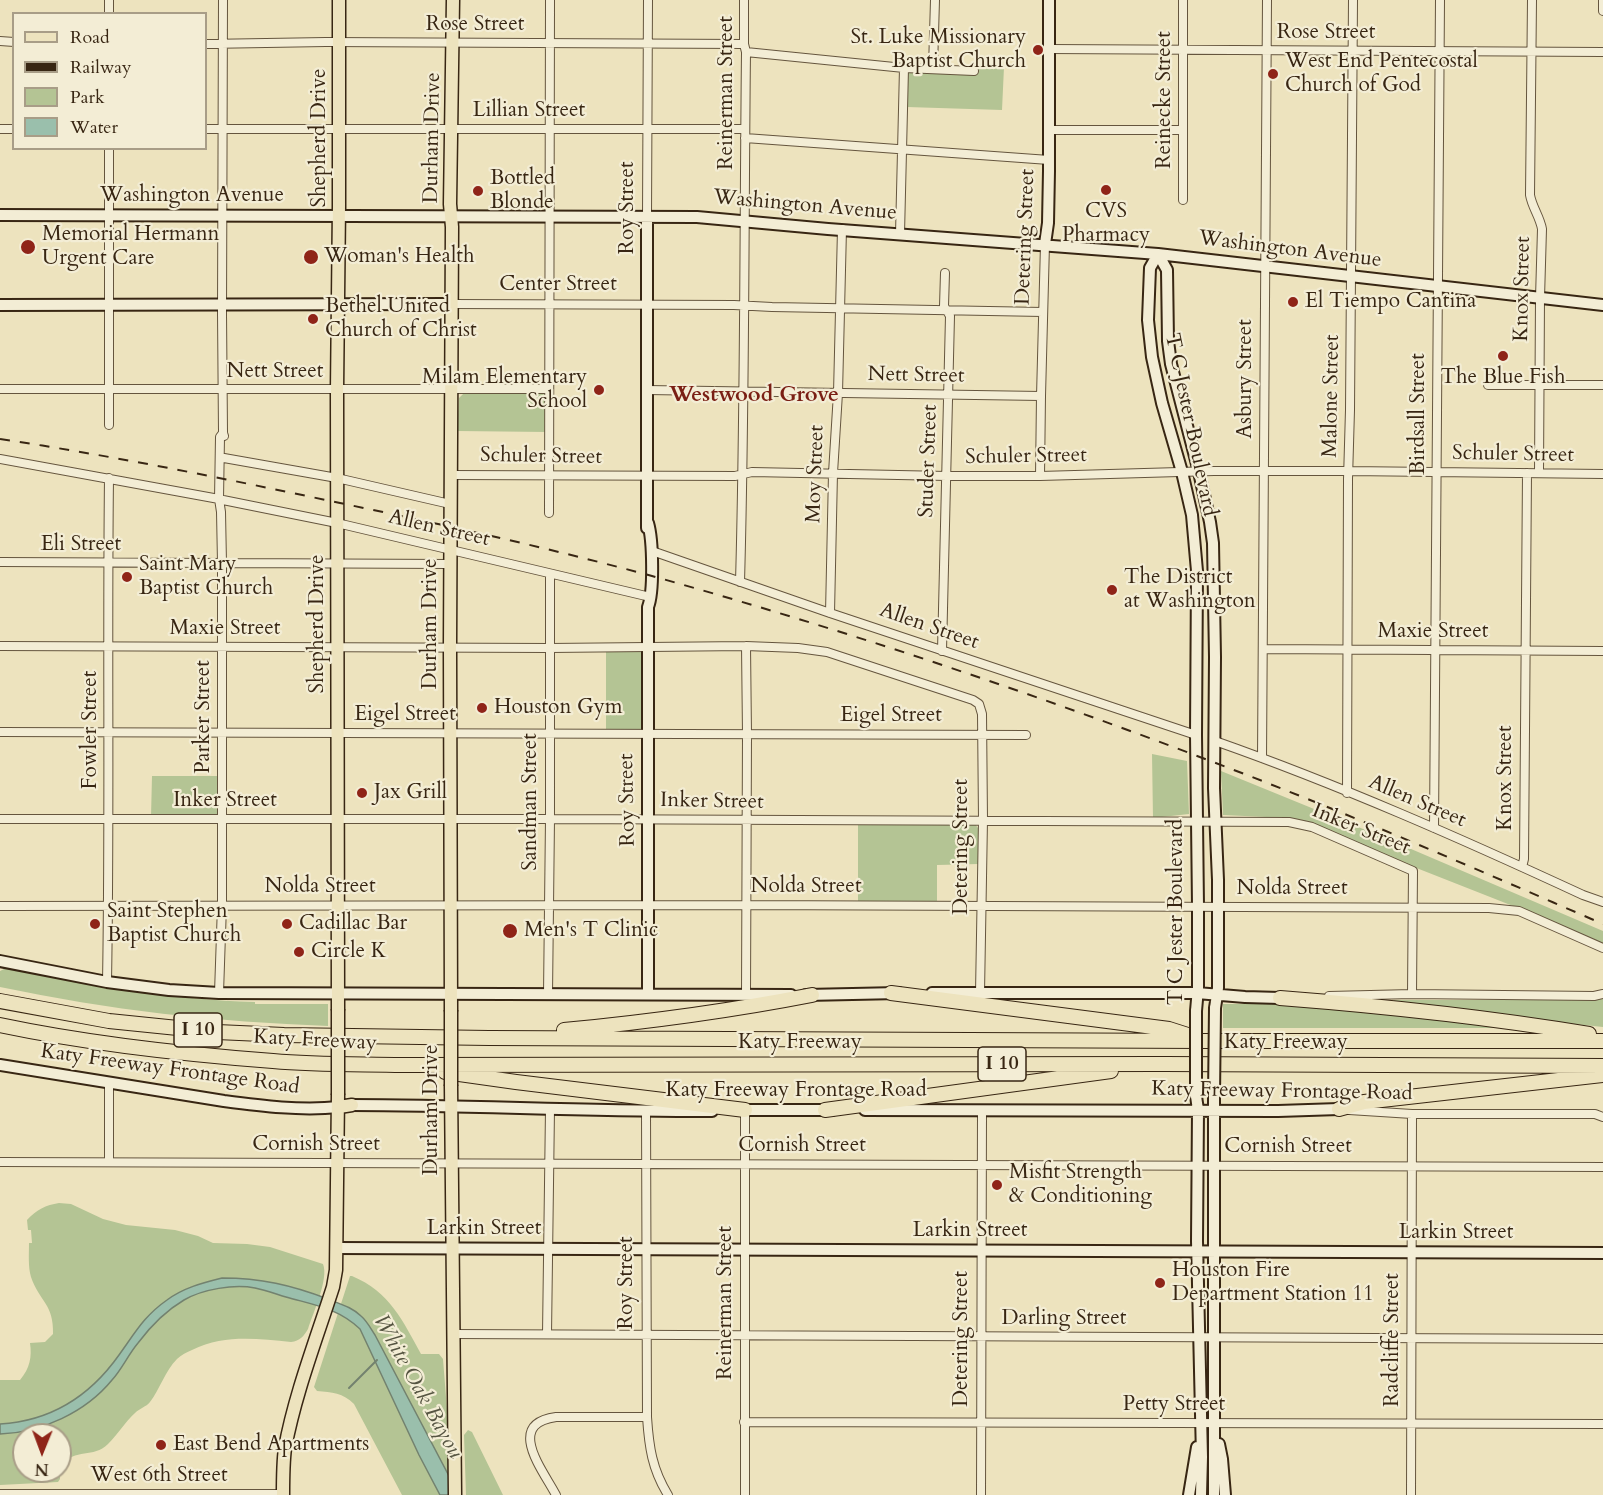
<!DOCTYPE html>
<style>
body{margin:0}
#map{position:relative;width:1603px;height:1495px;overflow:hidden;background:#ede3be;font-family:Cardo,serif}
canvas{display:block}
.legend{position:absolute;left:12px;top:12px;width:195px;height:138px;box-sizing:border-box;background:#f3edd5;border:2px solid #a89d87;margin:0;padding:8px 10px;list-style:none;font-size:18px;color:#382613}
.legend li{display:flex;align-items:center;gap:12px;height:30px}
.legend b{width:30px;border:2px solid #a89d87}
.north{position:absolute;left:12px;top:1423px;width:60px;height:60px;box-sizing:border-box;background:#f3edd5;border:2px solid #a89d87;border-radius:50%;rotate:181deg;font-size:16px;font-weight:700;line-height:24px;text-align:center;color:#382613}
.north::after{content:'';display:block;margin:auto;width:21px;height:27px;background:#8f2418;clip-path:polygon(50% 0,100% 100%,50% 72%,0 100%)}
</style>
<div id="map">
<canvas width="1603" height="1495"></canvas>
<ul class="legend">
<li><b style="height:8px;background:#ede3be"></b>Road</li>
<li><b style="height:8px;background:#382613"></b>Railway</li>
<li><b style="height:16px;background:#b4c494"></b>Park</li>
<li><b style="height:16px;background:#9abfac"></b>Water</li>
</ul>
<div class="north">N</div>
</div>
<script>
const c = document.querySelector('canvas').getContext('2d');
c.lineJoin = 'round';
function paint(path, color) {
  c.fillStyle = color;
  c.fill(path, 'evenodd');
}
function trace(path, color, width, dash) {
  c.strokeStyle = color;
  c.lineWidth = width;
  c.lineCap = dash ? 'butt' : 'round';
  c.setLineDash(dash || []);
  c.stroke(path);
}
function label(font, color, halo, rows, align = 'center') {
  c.font = font + ' Cardo,serif';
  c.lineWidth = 4.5;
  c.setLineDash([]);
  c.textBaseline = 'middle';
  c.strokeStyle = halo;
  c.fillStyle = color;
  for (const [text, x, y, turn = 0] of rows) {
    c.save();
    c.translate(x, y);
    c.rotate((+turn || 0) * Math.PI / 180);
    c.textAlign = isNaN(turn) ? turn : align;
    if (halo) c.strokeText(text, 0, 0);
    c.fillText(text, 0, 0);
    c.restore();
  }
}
const green = new Path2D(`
 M977 66 1004 67 1002 110 907 107 908 73 976 74Z
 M464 393 545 394 547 395V432L457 431 459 398Z
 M640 650 645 652 644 729 606 730V651Z
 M1152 754 1187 761 1189 814 1153 818Z
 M1221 771 1390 840 1603 931V946L1546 919 1419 869 1302 820 1288 818 1223 815Z
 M152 776H219L217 814 216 816 151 817Z
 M858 824H975L978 828V864L937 865V903L858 902Z
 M6 968H18C97 985 174 1000 255 1002V1004H328V1026C217 1022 108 1010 0 987V971Z
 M1603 998V1027L1393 1005 1394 1000H1592Z
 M1223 1004H1294L1335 1006 1508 1028H1223Z
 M59 1203 71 1204 103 1219 126 1225 175 1230 198 1236 213 1243 247 1244 270 1247 323 1264C329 1279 313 1313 308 1329 304 1336 300 1341 291 1342 257 1339 225 1334 192 1350 187 1352 181 1355 177 1359 165 1371 160 1389 150 1402 146 1407 140 1408 135 1413 125 1422 118 1434 108 1444 93 1459 76 1447 60 1466V1435H24V1471H60V1479L58 1482 0 1485V1380H20C30 1368 32 1357 30 1343L45 1342 53 1334C54 1304 39 1301 31 1277 28 1267 29 1254 29 1243H32L31 1230H28L27 1220C36 1210 46 1205 59 1203Z
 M350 1276H352C390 1292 403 1321 421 1354H439L443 1359 447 1410 449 1495H402L354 1404C343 1393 332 1392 317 1391L314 1387Z
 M468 1430 472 1432 503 1495H466L464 1435Z`);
const water = new Path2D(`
 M222 1278C261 1278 291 1285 328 1299 340 1304 352 1307 361 1316 367 1321 371 1329 375 1335L459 1495H440L419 1455 360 1329C338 1308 314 1305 286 1297 276 1294 265 1290 255 1288 234 1284 203 1289 184 1300 167 1310 150 1327 138 1343 128 1355 122 1369 112 1380 86 1412 41 1433 0 1434V1424C51 1421 90 1396 119 1355 135 1333 144 1316 167 1300 183 1288 202 1283 222 1278Z`);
const stream = new Path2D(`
 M349 1388 377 1360`);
const street = new Path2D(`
 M223 0 222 313 223 433 224 436
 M1532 0 1530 195C1532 207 1540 217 1542 229L1540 298 1539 473
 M1603 0V11
 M109 14V0
 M0 41 14 42
 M206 44 326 42 744 44
 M1049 49 1603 52
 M746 52 904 68 974 71
 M933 68 935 0
 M0 129H14
 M206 129H745
 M1049 130H1182
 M745 138 1049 160
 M1183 200V0
 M647 216 648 0
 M900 234 904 68
 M451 304 734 305 772 307 1043 312
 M1488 385H1603
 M0 389H549
 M647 390 1041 396
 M109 425V148
 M224 458 337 478 450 504
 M0 459 219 499
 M450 475 735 476 752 472 947 476H1040L1214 471H1349L1603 474
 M1040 476 1041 396 1045 244
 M223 500 337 523 646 596
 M549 513 550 0
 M652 551 830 613 1196 735
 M0 562 450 564
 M740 582C745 406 744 229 746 52L744 44V0
 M830 613 833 473 838 393 842 229
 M0 646 550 648 746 646 798 648 827 652 973 700 979 704 982 714 983 820 980 993
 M1263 649 1603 651
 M942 651 950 316 944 306 945 273
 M0 732 1026 735
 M1215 741C1340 785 1462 839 1583 895L1603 902
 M1262 758 1267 0
 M1347 793 1348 479 1350 410 1353 0
 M0 819H550L1289 822 1312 827 1413 871 1412 994
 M1434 828 1440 0
 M1522 867 1524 859 1527 473
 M0 906 746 905 1489 908 1519 911 1603 948
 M107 982C110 814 107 646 109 478
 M219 993 222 905V563L221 512 219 499 220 437 223 433
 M548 994 550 819V574
 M746 994 747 734 746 646
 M1329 996 1412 994 1594 996 1603 994
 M1349 1110 1412 1114H1595L1603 1117
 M646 1112 647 1417
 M0 1162 1603 1167
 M109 1162V1083
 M453 1334 1603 1339
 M547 1334 550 1109
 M744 1422 1603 1424
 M0 1494H283
 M556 1495C543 1470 505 1424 556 1417H647C649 1447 652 1469 668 1495
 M745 1495V1110
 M981 1495 982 1110
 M1411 1495 1412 1114`);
const secondary = new Path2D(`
 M0 215 697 217 828 229 1158 254 1603 305
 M647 216V528
 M1045 244 1048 223 1049 171V0
 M1158 254 1150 268 1148 320 1152 357 1162 403 1182 472 1192 515 1197 571 1196 735 1198 906V988L1196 1011
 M1158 254 1167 270 1168 341 1171 364 1199 472 1210 522 1213 543 1215 657 1214 788 1218 880V988L1215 1008
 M0 305 451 304
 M648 523C653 540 654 592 648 607V994
 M0 961 107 982 169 990 219 993 791 995
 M932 993H1197L1245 997 1280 998
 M806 995 899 993
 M0 1065 224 1101C262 1106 301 1111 339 1107
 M1196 1096 1198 1110 1197 1241 1202 1457 1201 1495
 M352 1105C472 1105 592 1112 712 1111
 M739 1110H832
 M865 1110 1278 1111 1339 1109
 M336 1248 1603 1253
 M1219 1444 1222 1459 1225 1495
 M1189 1495 1197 1447
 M1214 1495V1096`);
const primary = new Path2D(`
 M338 1009 337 390 339 206V0
 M451 1010 450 647 452 227 450 204 453 0
 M451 1086 455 1495
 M339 1107 352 1105
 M283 1495C283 1480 283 1463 285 1448 295 1394 316 1340 333 1287L336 1270 338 1095`);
const highway = new Path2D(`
 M891 993 1169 1029 1194 1037
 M1280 998C1383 1006 1487 1017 1589 1034
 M0 1001 109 1021 217 1032 284 1035 489 1038 1207 1041H1603
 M0 1025C90 1044 182 1054 273 1061 316 1065 359 1064 402 1065L1164 1064 1603 1066
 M564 1030C647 1022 730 1011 812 995
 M445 1072 516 1082 745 1110
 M1339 1109 1364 1102 1603 1075
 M825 1110 1111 1071`);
const rail = new Path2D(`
 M0 439C114 456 227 479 340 503 445 525 549 548 652 576 842 629 1030 692 1213 762 1345 812 1474 868 1603 924`);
const secondaryBridge = new Path2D(`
 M1196 1011V1096
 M1214 1096 1215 1008`);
const primaryBridge = new Path2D(`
 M338 1009V1095
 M451 1086V1010`);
const markers = [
 [1038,50,6,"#8f2418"],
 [1273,74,6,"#8f2418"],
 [1106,190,6,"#8f2418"],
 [478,191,6,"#8f2418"],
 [28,247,8,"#8f2418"],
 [311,257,8,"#8f2418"],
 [1293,302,6,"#8f2418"],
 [313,319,6,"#8f2418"],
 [1503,356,6,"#8f2418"],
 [599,390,6,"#8f2418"],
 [127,577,6,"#8f2418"],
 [1112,590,6,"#8f2418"],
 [482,708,6,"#8f2418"],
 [362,793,6,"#8f2418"],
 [95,924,6,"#8f2418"],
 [287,924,6,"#8f2418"],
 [510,931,8,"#8f2418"],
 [299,952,6,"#8f2418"],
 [997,1185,6,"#8f2418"],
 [1160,1283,6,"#8f2418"],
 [161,1445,6,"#8f2418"]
];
const shields = [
 [198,1030,48],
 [1002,1064,48]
];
const shieldNames = [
 ["I 10",198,1030],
 ["I 10",1002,1064]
];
const streetNames = [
 ["Rose Street",475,25],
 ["Rose Street",1326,33],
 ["Reinerman Street",727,93,-90],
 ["Reinecke Street",1165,100,-90],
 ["Lillian Street",529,111],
 ["Shepherd Drive",320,138,-90],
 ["Durham Drive",433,138,-89],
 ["Washington Avenue",192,196],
 ["Washington Avenue",805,206,5],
 ["Roy Street",628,208,-90],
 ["Detering Street",1026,237,-88],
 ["Washington Avenue",1290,250,7],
 ["Center Street",558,285],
 ["Knox Street",1523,289,-89],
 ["Nett Street",275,372],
 ["Nett Street",916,376,1],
 ["Asbury Street",1246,379,-90],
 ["Malone Street",1332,396,-89],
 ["Birdsall Street",1419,414,-90],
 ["T C Jester Boulevard",1190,425,78],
 ["Schuler Street",1513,455,1],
 ["Schuler Street",541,457,1],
 ["Schuler Street",1026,457,-1],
 ["Studer Street",929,461,-88],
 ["Moy Street",816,474,-88],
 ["Allen Street",439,529,13],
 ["Eli Street",81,545],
 ["Shepherd Drive",318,624,-90],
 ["Durham Drive",431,624,-90],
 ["Allen Street",929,627,19],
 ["Maxie Street",225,629],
 ["Maxie Street",1433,632],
 ["Eigel Street",405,715],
 ["Eigel Street",891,716],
 ["Parker Street",204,717,-90],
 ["Fowler Street",91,730,-90],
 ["Knox Street",1506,778,-90],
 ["Roy Street",628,800,-91],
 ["Inker Street",225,801],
 ["Sandman Street",531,802,-90],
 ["Inker Street",712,802,1],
 ["Allen Street",1417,802,23],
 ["Inker Street",1361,830,22],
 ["Detering Street",962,847,-90],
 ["Nolda Street",320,887],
 ["Nolda Street",806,887],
 ["Nolda Street",1292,889],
 ["T C Jester Boulevard",1177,912,-90],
 ["Katy Freeway",315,1041,3],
 ["Katy Freeway",800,1043],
 ["Katy Freeway",1286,1043],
 ["Katy Freeway Frontage Road",170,1070,8],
 ["Katy Freeway Frontage Road",796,1091],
 ["Katy Freeway Frontage Road",1282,1092,1],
 ["Durham Drive",432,1110,-90],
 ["Cornish Street",316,1145],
 ["Cornish Street",802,1146],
 ["Cornish Street",1288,1147],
 ["Larkin Street",484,1229],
 ["Larkin Street",970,1231],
 ["Larkin Street",1456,1233],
 ["Roy Street",627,1283,-90],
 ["Reinerman Street",726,1303,-90],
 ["Darling Street",1064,1319],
 ["Detering Street",962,1339,-90],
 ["Radcliffe Street",1393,1340,-90],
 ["Petty Street",1174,1405],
 ["West 6th Street",159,1476]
];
const poiNames = [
 ["St. Luke Missionary",1026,38,"right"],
 ["Baptist Church",1026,62,"right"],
 ["West End Pentecostal",1285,62],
 ["Church of God",1285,86],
 ["Bottled",490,179],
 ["Blonde",490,203],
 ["CVS",1106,212,"center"],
 ["Pharmacy",1106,236,"center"],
 ["Memorial Hermann",42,235],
 ["Urgent Care",42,259],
 ["Woman's Health",324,257],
 ["El Tiempo Cantina",1305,302],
 ["Bethel United",325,307],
 ["Church of Christ",325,331],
 ["Milam Elementary",587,378,"right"],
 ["School",587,402,"right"],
 ["The Blue Fish",1503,378,"center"],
 ["Saint Mary",139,565],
 ["Baptist Church",139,589],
 ["The District",1124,578],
 ["at Washington",1124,602],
 ["Houston Gym",494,708],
 ["Jax Grill",374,793],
 ["Saint Stephen",107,912],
 ["Baptist Church",107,936],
 ["Cadillac Bar",299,924],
 ["Men's T Clinic",524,931],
 ["Circle K",311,952],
 ["Misfit Strength",1009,1173],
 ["& Conditioning",1009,1197],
 ["Houston Fire",1172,1271],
 ["Department Station 11",1172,1295],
 ["East Bend Apartments",173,1445]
];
const neighbourhoodNames = [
 ["Westwood Grove",754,396]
];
const waterNames = [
 ["White Oak Bayou",417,1387,61]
];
paint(green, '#b4c494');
paint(water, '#9abfac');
trace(water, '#73826f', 1.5);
trace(stream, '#73826f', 2);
trace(street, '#65553e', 10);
trace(secondary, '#382613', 14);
trace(primary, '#382613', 15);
trace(highway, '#382613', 16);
trace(street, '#f3edd5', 8);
trace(secondary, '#f3edd5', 10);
trace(primary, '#ede3be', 12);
trace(highway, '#ede3be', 14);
trace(rail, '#382613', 2, [10, 10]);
trace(secondaryBridge, '#382613', 14, []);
trace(primaryBridge, '#382613', 15, []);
trace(secondaryBridge, '#f3edd5', 10);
trace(primaryBridge, '#ede3be', 12);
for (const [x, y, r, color] of markers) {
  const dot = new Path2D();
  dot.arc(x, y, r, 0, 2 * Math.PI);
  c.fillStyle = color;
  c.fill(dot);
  trace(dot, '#f3edd5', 2);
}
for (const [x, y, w] of shields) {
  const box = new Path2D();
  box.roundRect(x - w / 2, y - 17, w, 34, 4.5);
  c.fillStyle = '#f3edd5';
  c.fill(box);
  trace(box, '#382613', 1.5);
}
label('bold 20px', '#382613', null, shieldNames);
label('21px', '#382613', '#f3edd5', streetNames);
label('21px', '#382613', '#f3edd5', poiNames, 'left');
label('bold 22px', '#7a1f14', '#f3edd5', neighbourhoodNames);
label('italic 22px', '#555441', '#f3edd5', waterNames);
</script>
